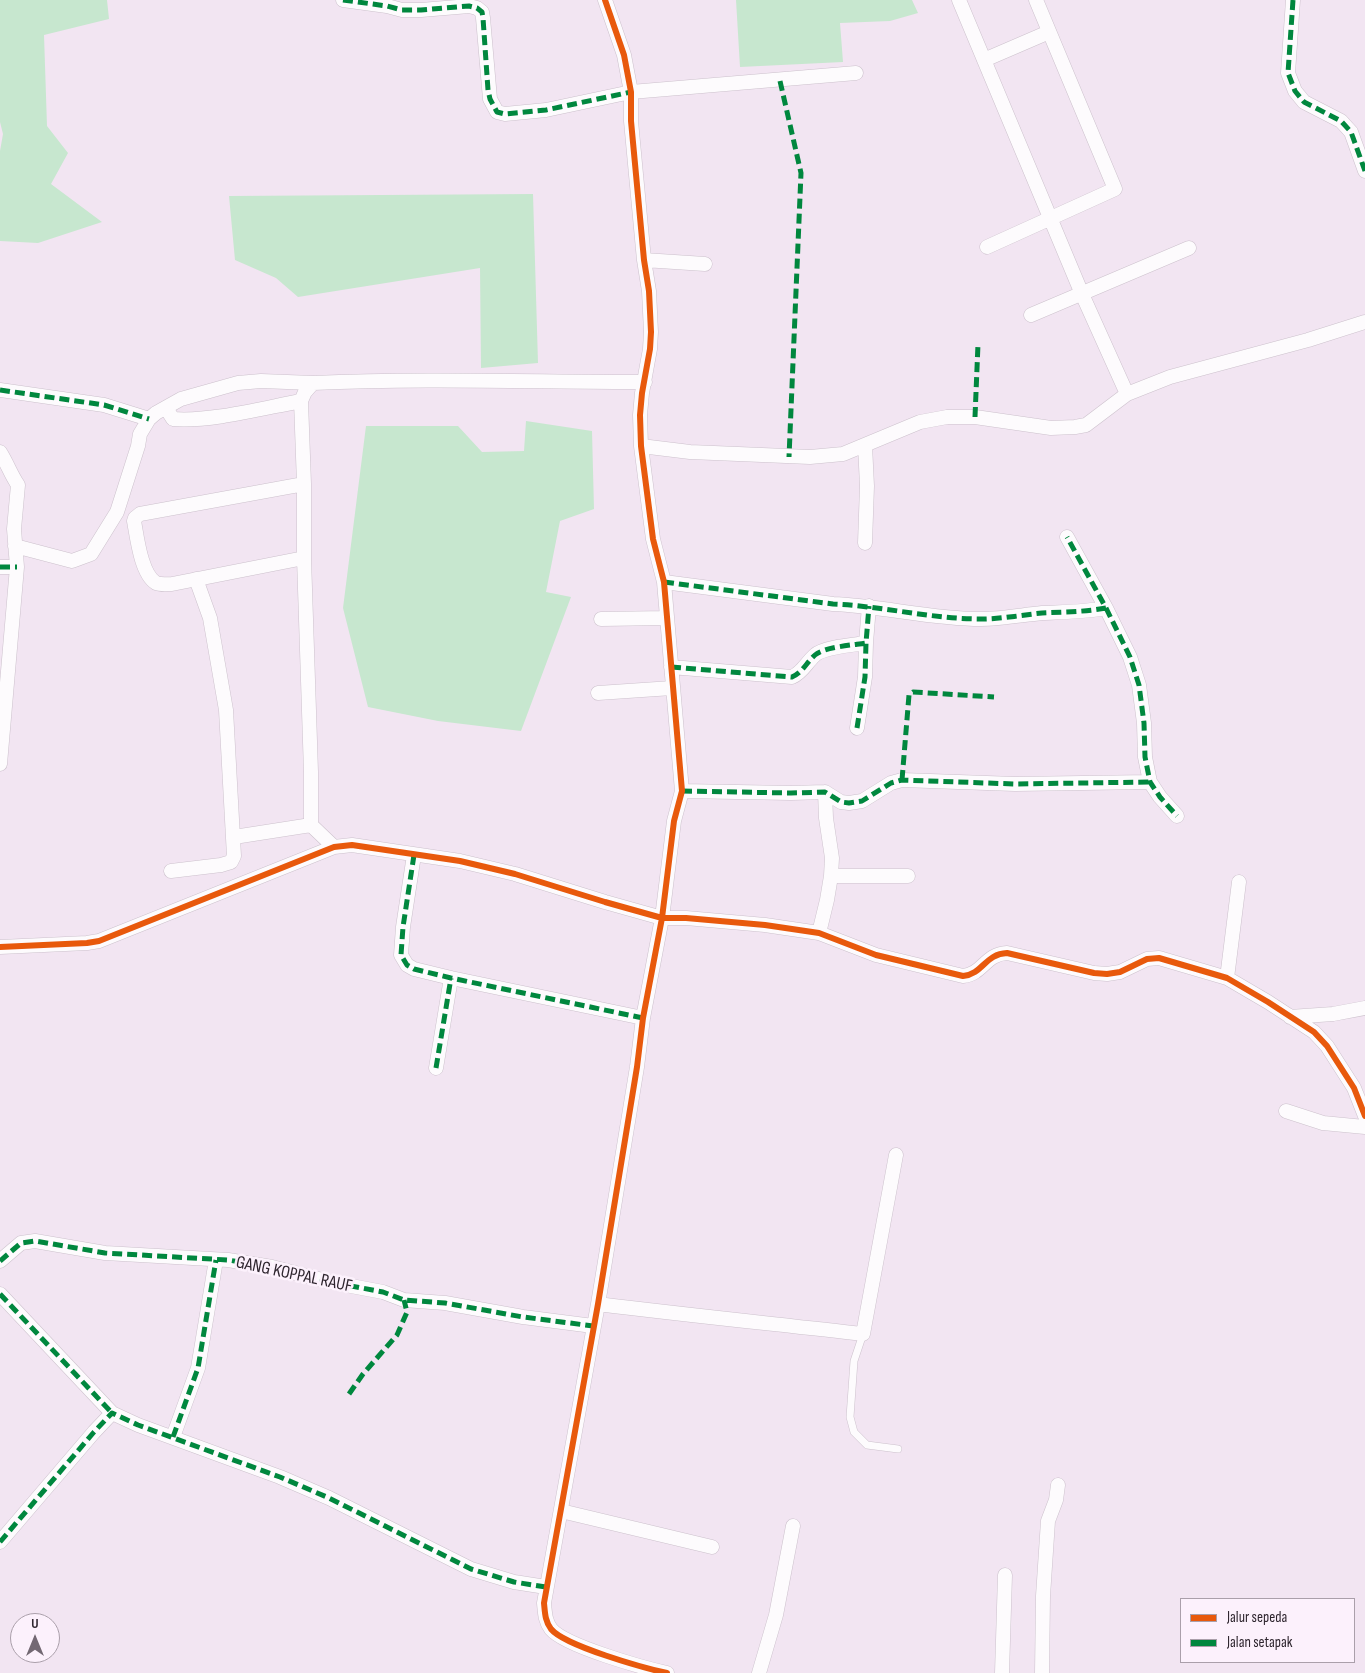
<!DOCTYPE html>
<style>
body{margin:0}
#map{position:relative;width:1365px;height:1673px;overflow:hidden;background:#f2e5f2;font-family:"Sofia Sans Condensed",sans-serif}
canvas{display:block}
.legend{position:absolute;left:1180px;top:1598px;width:175px;height:65px;box-sizing:border-box;background:#fcf1fc;border:1px solid #aa9faa;margin:0;padding:6px 9px;list-style:none;font-size:15px;color:#2e252e}
.legend li{display:flex;align-items:center;gap:10px;height:25px}
.legend b{width:25px;border:1px solid #aa9faa}
.north{position:absolute;left:10px;top:1613px;width:50px;height:50px;box-sizing:border-box;background:#fcf1fc;border:1px solid #aa9faa;border-radius:50%;rotate:0deg;font-size:14px;font-weight:700;line-height:20px;text-align:center;color:#2e252e}
.north::after{content:'';display:block;margin:auto;width:18px;height:22px;background:#736873;clip-path:polygon(50% 0,100% 100%,50% 72%,0 100%)}
</style>
<div id="map">
<canvas width="1365" height="1673"></canvas>
<ul class="legend">
<li><b style="height:6px;background:#e8590c"></b>Jalur sepeda</li>
<li><b style="height:6px;background:#00873e"></b>Jalan setapak</li>
</ul>
<div class="north">U</div>
</div>
<script>
const c = document.querySelector('canvas').getContext('2d');
c.lineJoin = 'round';
function paint(path, color) {
  c.fillStyle = color;
  c.fill(path, 'evenodd');
}
function trace(path, color, width, dash) {
  c.strokeStyle = color;
  c.lineWidth = width;
  c.lineCap = dash ? 'butt' : 'round';
  c.setLineDash(dash || []);
  c.stroke(path);
}
function label(font, color, halo, rows, align = 'center') {
  c.font = font + ' "Sofia Sans Condensed",sans-serif';
  c.lineWidth = 5;
  c.setLineDash([]);
  c.textBaseline = 'middle';
  c.strokeStyle = halo;
  c.fillStyle = color;
  for (const [text, x, y, turn = 0] of rows) {
    c.save();
    c.translate(x, y);
    c.rotate((+turn || 0) * Math.PI / 180);
    c.textAlign = isNaN(turn) ? turn : align;
    if (halo) c.strokeText(text, 0, 0);
    c.fillText(text, 0, 0);
    c.restore();
  }
}
const green = new Path2D(`
 M0 0H107L109 19 44 35 47 126 68 153 51 184 102 222 38 243 0 241V151L3 134 0 122Z
 M736 0H912L918 13 890 21 840 23 843 62 740 67Z
 M533 194 538 363 481 368 480 268 298 297 276 278 235 260 229 196Z
 M526 421 592 431 594 509 560 521 546 592 571 597 521 731 438 721 368 707 343 608 366 426H458L482 452 524 451Z`);
const service = new Path2D(`
 M863 1334 854 1361 850 1417 854 1432 867 1445 898 1449`);
const minor = new Path2D(`
 M343 0 387 6 402 10H421L469 6 477 8 482 12 483 18 490 99 497 112 505 114 546 110 631 92 856 73
 M605 0 624 55 631 92V121L644 260 649 291 651 332 650 349 642 393 640 415 641 446 653 539 664 582 682 791 674 821 662 918 643 1018 637 1067 598 1304 544 1603C545 1613 545 1621 551 1629 565 1646 644 1668 667 1673
 M959 0 1082 294 1127 394
 M1293 0 1288 73 1295 91 1304 102 1341 121 1351 132 1365 171
 M984 60 1049 32
 M987 247 1115 189 1036 0
 M644 260 705 264
 M1031 315 1189 248
 M0 390 104 405 149 419
 M166 408 173 419C211 422 263 408 301 401
 M865 445 867 486 865 543
 M641 446 690 452 810 457 843 454 920 422 947 417H975L1051 428 1075 427 1086 425 1127 394 1170 377 1308 340 1365 322
 M0 452C7 463 11 475 18 485L14 529 17 567 0 764
 M304 484 140 514 135 518 134 521C137 537 141 574 156 583 161 585 167 584 172 584L304 558
 M15 546 72 561 91 554 117 512 138 446 140 434 149 419 156 413 181 399 238 383 261 381 313 383
 M0 567H17
 M664 582 833 604C882 606 931 619 981 619 1001 619 1022 615 1042 613 1063 612 1085 612 1106 608L1067 537
 M1106 608 1130 657 1139 685 1144 723 1145 757 1150 782 1160 797 1177 816
 M601 619 667 618
 M671 667 792 677C803 672 806 663 815 655 824 647 853 645 866 643
 M598 693 672 688
 M857 728 865 677 866 643 869 606
 M682 791 791 793 825 792 841 802 849 803 862 801 891 783 902 780 1015 784 1150 782
 M234 837 311 825
 M334 847 311 825V772L304 558V484L301 401 305 392 313 383C424 378 534 382 645 382
 M414 855 403 927 401 955 407 965 414 969 451 978 643 1018
 M171 871 221 865 231 862 234 856 226 710 210 618 196 579
 M831 876H908
 M819 933 827 900 831 876 832 858 826 818 825 792
 M0 947 87 943 99 941 334 847 352 845 460 861 515 874 605 902 662 918H686L765 925 819 933 876 955 963 976C983 974 985 954 1007 953L1094 973 1107 974 1120 972 1147 959 1159 958 1227 978 1268 1002 1314 1032 1327 1046 1354 1088 1365 1116
 M1227 978 1239 882
 M1290 1017 1333 1014 1365 1008
 M436 1068 451 978
 M1286 1111 1323 1123 1365 1127
 M0 1261 21 1243 35 1241 105 1253 228 1260 272 1267 330 1282 383 1292 404 1300 445 1303 523 1317 593 1326
 M0 1294 112 1413
 M598 1304C686 1315 775 1324 863 1334L896 1155
 M173 1437 198 1368 216 1260
 M561 1511 712 1547
 M0 1542 94 1432 112 1413 138 1425 280 1477 329 1498 471 1569 514 1582 546 1587
 M759 1673 776 1615 793 1526
 M1002 1673 1005 1575
 M1042 1673 1043 1596 1048 1521 1056 1500 1058 1485`);
const quiet = new Path2D(`
 M343 0 387 6 402 10H421L469 6 477 8 482 12 483 18 488 90 490 99 497 112 505 114 546 110 631 92
 M1293 0 1288 73 1295 91 1304 102 1341 121 1351 132 1365 171
 M780 81 801 173 789 457
 M0 390 104 405 149 419
 M975 417 978 344
 M0 567H17
 M664 582 833 604C882 606 931 619 981 619 1001 619 1022 615 1042 613 1063 612 1085 612 1106 608L1067 537
 M1106 608 1130 657 1139 685 1144 723 1145 757 1150 782 1160 797 1177 816
 M671 667 792 677C803 672 806 663 815 655 824 647 853 645 866 643
 M857 728 865 677 866 643 869 606
 M902 780 909 695 913 692 994 697
 M682 791 791 793 825 792 841 802 849 803 862 801 891 783 902 780 1015 784 1150 782
 M414 855 403 927 401 955 407 965 414 969 451 978 643 1018
 M436 1068 451 978
 M0 1261 21 1243 35 1241 105 1253 228 1260 272 1267 330 1282 383 1292 404 1300 445 1303 523 1317 593 1326
 M0 1294 112 1413
 M349 1394 363 1374 397 1335 407 1312 404 1300
 M173 1437 198 1368 216 1260
 M0 1542 94 1432 112 1413 138 1425 280 1477 329 1498 471 1569 514 1582 546 1587`);
const cycleway = new Path2D(`
 M605 0 624 55 631 92V121L644 260 649 291 651 332 650 349 642 393 640 415 641 446 653 539 664 582 682 791 674 821 662 918 643 1018 637 1067 598 1304 544 1603C545 1613 545 1621 551 1629 565 1646 644 1668 667 1673
 M0 947 87 943 99 941 334 847 352 845 460 861 515 874 605 902 662 918H686L765 925 819 933 876 955 963 976C983 974 985 954 1007 953L1094 973 1107 974 1120 972 1147 959 1159 958 1227 978 1268 1002 1314 1032 1327 1046 1354 1088 1365 1116`);
const streetNames = [
 ["GANG KOPPAL RAUF",294,1275,12]
];
paint(green, '#c7e7cf');
trace(service, '#ccc1cc', 8);
trace(minor, '#ccc1cc', 15);
trace(service, '#fdfbfd', 7);
trace(minor, '#fdfbfd', 14);
trace(quiet, '#00873e', 5, [10, 5]);
trace(cycleway, '#e8590c', 6);
label('18px', '#2e252e', '#fcf1fc', streetNames);
</script>
